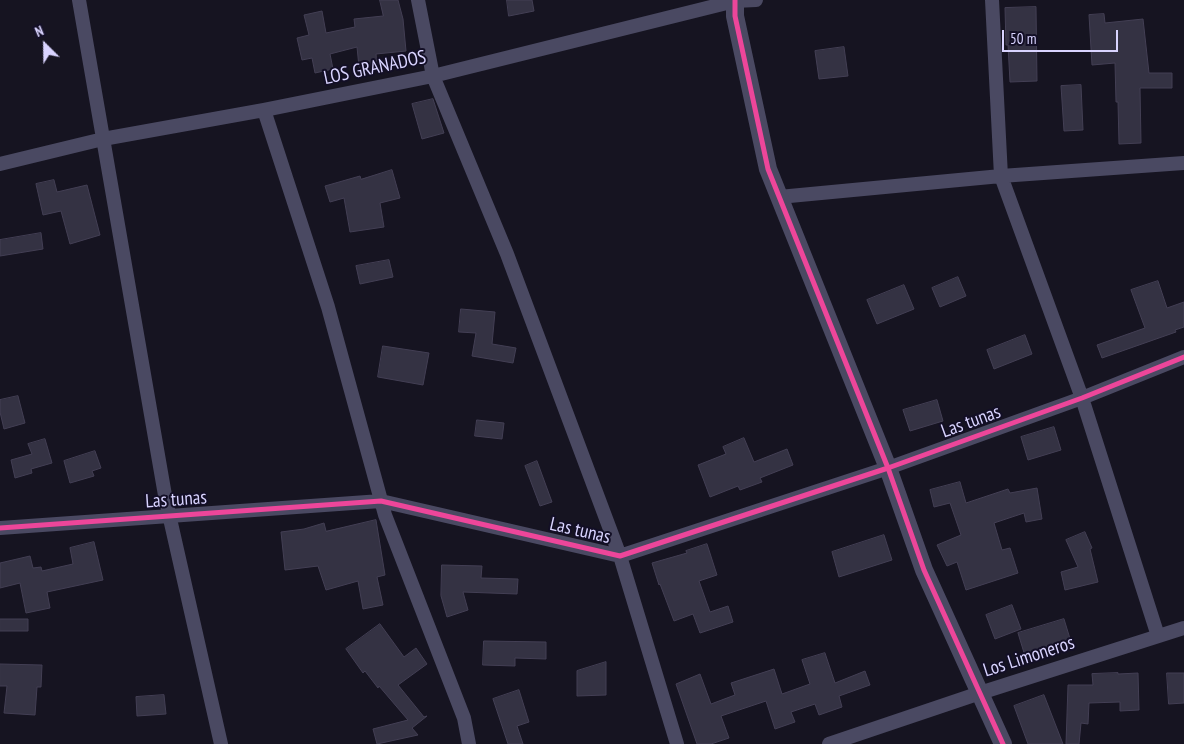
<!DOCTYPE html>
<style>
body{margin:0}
#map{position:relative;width:1184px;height:744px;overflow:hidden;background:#161421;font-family:"PT Sans Narrow",sans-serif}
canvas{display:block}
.north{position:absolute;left:20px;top:20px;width:50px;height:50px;-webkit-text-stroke:4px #130f26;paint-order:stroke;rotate:337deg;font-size:14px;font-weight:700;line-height:20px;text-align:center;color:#d9d4ff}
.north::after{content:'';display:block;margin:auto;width:18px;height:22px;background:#d9d4ff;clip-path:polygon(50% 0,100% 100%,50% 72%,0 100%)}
.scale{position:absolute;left:1002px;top:30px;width:116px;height:22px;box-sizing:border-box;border:2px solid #d9d4ff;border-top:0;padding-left:6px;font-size:15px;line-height:18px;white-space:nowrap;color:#d9d4ff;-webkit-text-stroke:4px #130f26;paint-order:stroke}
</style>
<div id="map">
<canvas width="1184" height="744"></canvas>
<div class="north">N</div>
<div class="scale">50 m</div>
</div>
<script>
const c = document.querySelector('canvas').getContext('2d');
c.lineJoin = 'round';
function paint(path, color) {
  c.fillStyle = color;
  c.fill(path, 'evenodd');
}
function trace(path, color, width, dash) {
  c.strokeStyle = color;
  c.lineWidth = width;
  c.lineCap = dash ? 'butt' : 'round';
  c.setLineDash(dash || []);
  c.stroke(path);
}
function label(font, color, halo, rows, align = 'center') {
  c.font = font + ' "PT Sans Narrow",sans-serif';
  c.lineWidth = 4;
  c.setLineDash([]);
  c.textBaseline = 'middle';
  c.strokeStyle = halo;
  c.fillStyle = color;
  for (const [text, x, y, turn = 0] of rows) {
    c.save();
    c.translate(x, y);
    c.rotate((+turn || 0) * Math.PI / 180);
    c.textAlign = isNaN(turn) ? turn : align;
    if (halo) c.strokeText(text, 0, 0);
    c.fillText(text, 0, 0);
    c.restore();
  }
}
const building = new Path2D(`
 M380 0H398L403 19 406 51 376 54 377 66 359 67 357 47 330 54 333 69 315 73 312 58 302 60 297 38 309 35 304 15 322 11 326 33 355 27 354 19 383 16Z
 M507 0H532L534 11 509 16Z
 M1036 7 1037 81 1010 82 1008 45H1006L1005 8Z
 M1104 14 1105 23 1143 19 1149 73H1172V88H1140L1141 143 1119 144 1118 102H1116L1115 63 1092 65 1089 15Z
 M844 47 848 76 819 79 815 51Z
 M1081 85 1083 130 1064 131 1061 86Z
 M433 99 444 133 422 139 412 104Z
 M392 170 400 198 380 203 384 227 350 232 344 198 330 202 325 186 360 176 361 179Z
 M54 180 57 192 87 185 100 235 70 244 61 211 43 215 36 184Z
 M41 233 43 249 0 256V240Z
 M389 260 393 277 360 284 356 266Z
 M958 277 966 296 940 307 932 288Z
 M1158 281 1167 308 1184 302V327L1175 330 1176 332 1102 358 1097 345 1145 328 1131 290Z
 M904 285 914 309 877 324 867 300Z
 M461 309 495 312 492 344 516 348 513 363 472 356 476 333 459 332Z
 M1025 335 1032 354 994 369 987 350Z
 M383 346 429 353 423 385 378 377Z
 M18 396 25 423 4 429 0 412V400Z
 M937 400 943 421 910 431 903 410Z
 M477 420 504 423 502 439 475 436Z
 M1054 427 1061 450 1028 460 1021 437Z
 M744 438 754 462 787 449 793 465 760 478 762 482 740 490 738 486 710 497 698 465 726 454 723 447Z
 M45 439 52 463 31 469 32 473 15 478 11 460 32 454 28 444Z
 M95 451 101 468 92 471 94 476 70 483 64 461Z
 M537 461 552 502 540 506 525 466Z
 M960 482 966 503 1008 489 1010 493 1037 488 1042 519 1026 522 1024 513 994 523 1002 550 1010 548 1018 573 966 590 957 562 947 566 937 545 961 535 950 503 934 507 930 490Z
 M376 520 385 575 377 577 383 605 363 609 358 581 326 590 318 566 285 570 281 532 304 529 324 523 326 531Z
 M1085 532 1092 548 1090 549 1098 582 1065 590 1061 572 1078 567 1066 540Z
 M884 535 892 560 839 577 832 552Z
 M94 542 103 580 47 592 50 608 26 613 20 583 0 588V563L30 556 33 568 41 567 42 571 73 564 70 548Z
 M707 544 717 575 699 581 710 612 728 606 733 622 700 633 693 614 674 621 660 584 659 585 652 563 687 553 686 551Z
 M442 565 482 566 481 578 518 579 517 594 463 592 468 610 447 617 441 596Z
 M1012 605 1021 629 995 639 986 615Z
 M0 619H28V631H0Z
 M1064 619 1071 642 1025 656 1018 633Z
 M380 624 404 657 416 648 427 664 398 685 424 717 427 716 412 728 418 735 377 744 373 729 408 720 379 686 378 688 365 671 363 673 346 649Z
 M484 641 546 642V659L515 658V666L483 665Z
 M825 653 835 683 865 671 870 685 839 696 842 707 819 715 815 704 791 712 795 722 775 729 766 701 721 716 729 738 711 744H697L676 684 700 674 711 704 735 695 731 683 774 669 782 694 810 684 802 660Z
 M606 662V695L577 696V671Z
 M0 664 42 665 41 687H37L35 715 4 713 7 686H0Z
 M1118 673V674L1138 673 1139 710 1120 711V702L1089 703 1088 724 1081 723 1079 744H1066L1068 685H1093L1092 674Z
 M1167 673H1184V703L1169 704Z
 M519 690 529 722 517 726 523 744H508L493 699Z
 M164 695 166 714 137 716 136 697Z
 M1044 695 1063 744H1028L1014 706Z`);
const minor = new Path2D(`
 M79 0 166 501 221 744
 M418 0 433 76 507 254 620 556 677 744
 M264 110 328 307 385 515 464 718 469 744
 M0 164 103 139 264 110 433 76 735 1 756 0
 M779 197 1001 176 992 0
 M0 528 381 501 620 556 888 468 1082 398 1184 357
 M1158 636 1082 398 1001 176 1184 163
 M829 744 980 693 1184 628`);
const tertiary = new Path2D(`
 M735 0V16L768 169 888 468 924 570 1003 744`);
const cycleway = new Path2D(`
 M735 0V16L768 169 888 468 924 570 1003 744
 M0 528 381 501 620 556 888 468 1082 398 1184 357`);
const streetNames = [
 ["LOS GRANADOS",375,68,-12],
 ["Las tunas",971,422,-20],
 ["Las tunas",176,500,-4],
 ["Las tunas",580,531,13],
 ["Los Limoneros",1029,657,-18]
];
paint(building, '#343243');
trace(building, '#433f54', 1);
trace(minor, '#4a4962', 14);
trace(tertiary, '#4a4962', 18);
trace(cycleway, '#ed469a', 5);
label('19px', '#d9d4ff', '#130f26', streetNames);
</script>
